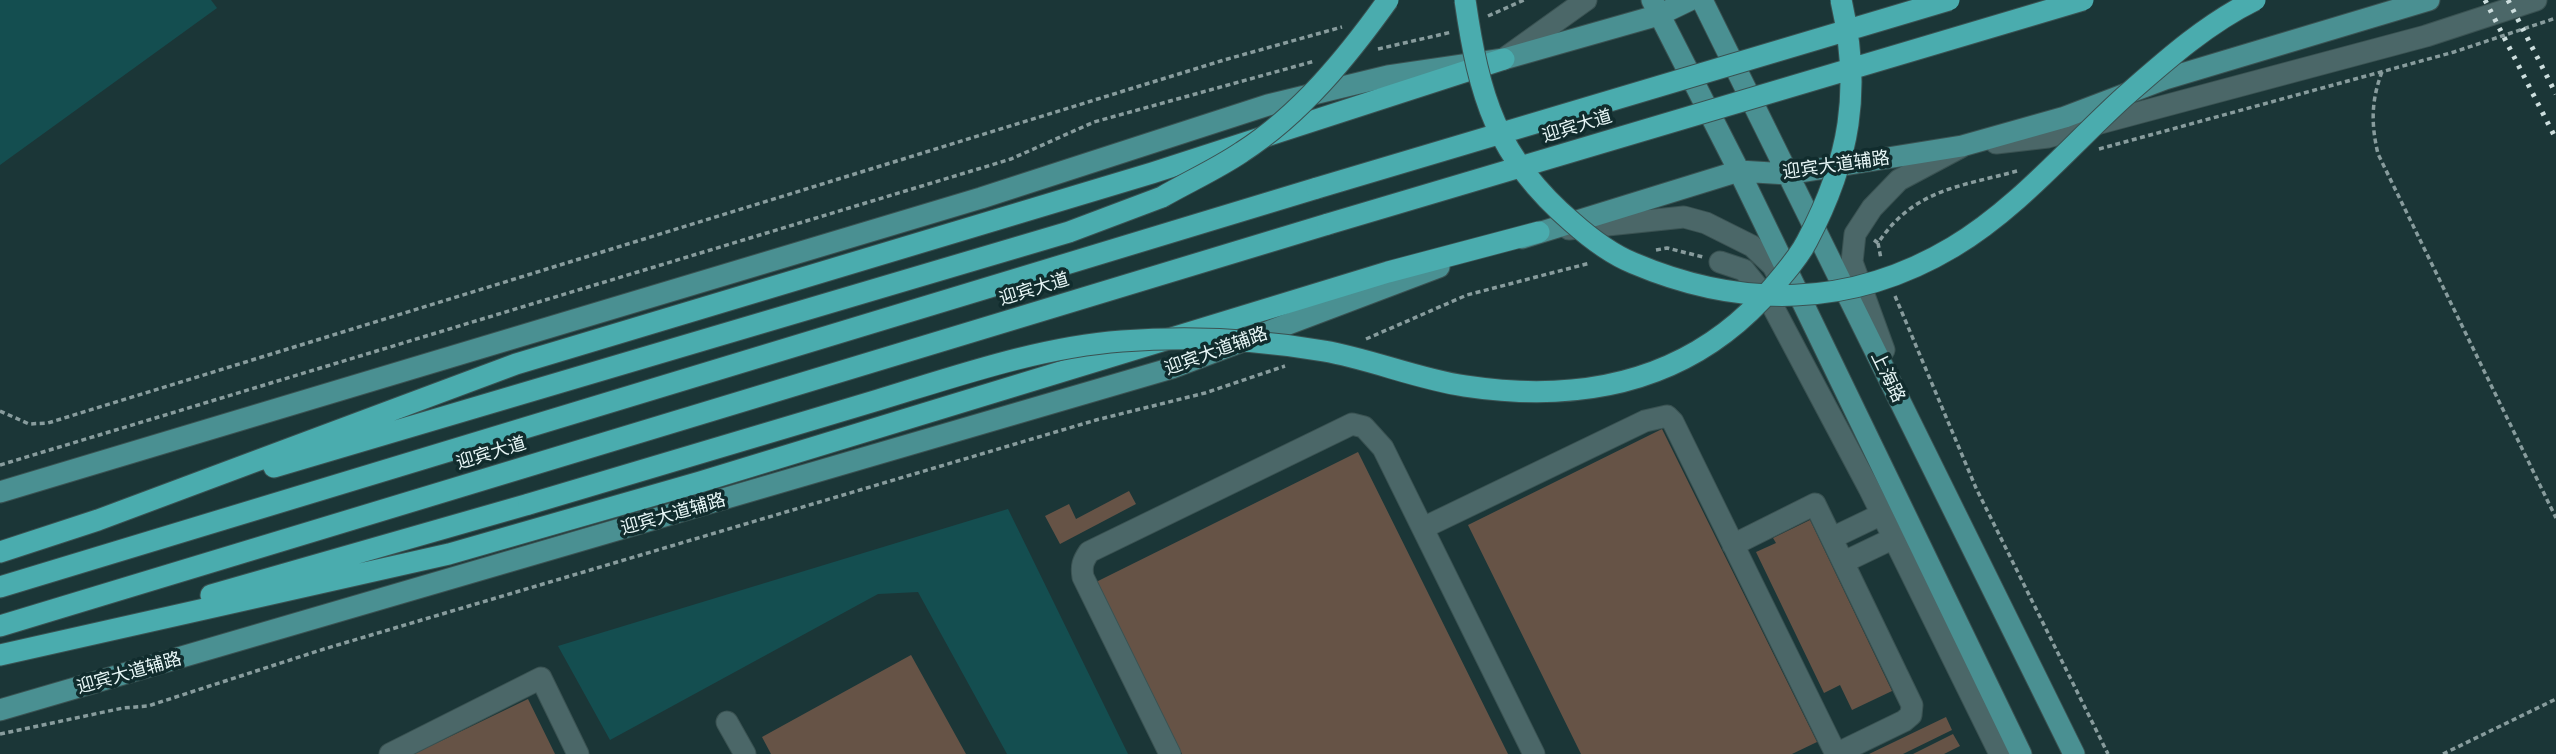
<!DOCTYPE html>
<meta charset="utf-8">
<style>
body{margin:0}
canvas{display:block;background:#1b3637}
</style>
<canvas width="2556" height="754"></canvas>
<script>
const c = document.querySelector('canvas').getContext('2d');
c.lineJoin = 'round';
function paint(path, color) {
  c.fillStyle = color;
  c.fill(path, 'evenodd');
}
function trace(path, color, width, dash) {
  c.strokeStyle = color;
  c.lineWidth = width;
  c.lineCap = dash ? 'butt' : 'round';
  c.setLineDash(dash || []);
  c.stroke(path);
}
function label(font, color, halo, rows, align = 'center') {
  c.font = font + ' "Golos Text","Noto Sans SC",sans-serif';
  c.lineWidth = 7;
  c.setLineDash([]);
  c.textBaseline = 'middle';
  c.strokeStyle = halo;
  c.fillStyle = color;
  for (const [text, x, y, turn = 0] of rows) {
    c.save();
    c.translate(x, y);
    c.rotate((+turn || 0) * Math.PI / 180);
    c.textAlign = isNaN(turn) ? turn : align;
    if (halo) c.strokeText(text, 0, 0);
    c.fillText(text, 0, 0);
    c.restore();
  }
}
const green = new Path2D(`
 M0 0H211L217 8 0 165Z
 M1008 509 1128 754H1007L918 592 878 594 610 740 558 646Z`);
const building = new Path2D(`
 M1662 429 1817 742 1792 754H1581L1468 525Z
 M1358 452 1508 754H1182L1096 582Z
 M1129 491 1136 504 1060 544 1045 516 1069 504 1076 519Z
 M1810 520 1892 691 1852 710 1840 685 1824 693 1756 552 1776 543 1773 538Z
 M911 655 966 754H771L762 737Z
 M528 699 555 754H414Z
 M1946 717 1952 730 1903 754H1869Z
 M1953 734 1960 746 1944 754H1913Z`);
const path = new Path2D(`
 M1488 16 1524 0
 M1378 49 1452 32
 M2382 72C2371 101 2371 124 2378 154L2556 518
 M2099 149 2454 52 2556 18
 M1874 240 1878 243C1914 189 1959 187 2017 171
 M1878 243 1881 259
 M1656 250 1667 248 1703 257
 M1895 296 1976 488 2108 754
 M1366 339 1467 295 1590 263
 M0 411 29 424 48 423 1224 60 1342 27
 M0 465 1011 159 1094 122 1315 61
 M0 734 123 708 148 706 324 649 1096 420 1205 393 1285 366
 M2443 754 2556 699`);
const minor = new Path2D(`
 M1505 58 1586 0
 M1996 143 2048 137 2426 36 2536 0
 M1569 229 1684 217 1706 223 1752 246 1773 266 1787 292
 M1720 262 1744 270 1772 305 1869 488 2000 754
 M1884 350 1852 262 1855 234 1872 208 1899 180 1961 147
 M1423 528 1645 421 1667 416 1673 422 1836 754
 M1832 538 1882 514
 M1733 545 1815 504 1912 705 1911 715 1904 721 1836 754
 M1844 562 1894 538
 M727 722 745 754
 M390 754 541 678 578 754
 M1170 754 1083 577C1081 566 1083 561 1089 552L1352 424 1364 427 1383 448 1534 754`);
const major = new Path2D(`
 M1652 0 1739 171 2021 754
 M1702 0 2074 754
 M1522 238 1739 171 1788 174 1962 146 2065 117 2165 79 2429 0
 M0 492 981 198 1268 105 1388 76 1504 59 1659 15 1690 0
 M0 710 1172 368 1439 267`);
const highway = new Path2D(`
 M274 467 1069 232 1162 197
 M0 552 98 520 516 364 1152 173 1504 59
 M0 587 1317 188
 M211 595 529 504
 M0 626 1328 224
 M0 655 449 554 700 482 1388 272 1539 232`);
const rail = new Path2D(`
 M2485 0 2556 139
 M2508 0 2556 94`);
const highwayBridge = new Path2D(`
 M1465 0C1479 96 1496 157 1572 222 1590 238 1611 254 1633 263 1741 309 1851 308 1953 247 2017 209 2069 147 2124 97 2165 61 2206 24 2255 0
 M1317 188 1949 0
 M1162 197C1188 182 1217 169 1242 152 1301 114 1348 56 1388 0
 M1328 224 2083 0
 M529 504C646 469 762 435 878 400 957 376 1040 347 1122 341 1189 336 1257 339 1324 351 1371 359 1417 379 1465 386 1584 404 1693 381 1773 287 1785 272 1798 259 1807 241 1850 160 1862 90 1841 0`);
const streetNames = [
 ["迎宾大道",1577,126,-17],
 ["迎宾大道辅路",1836,165,-8],
 ["迎宾大道",1034,289,-17],
 ["迎宾大道辅路",1216,351,-20],
 ["上海路",1888,377,64],
 ["迎宾大道",491,453,-17],
 ["迎宾大道辅路",673,514,-16],
 ["迎宾大道辅路",129,673,-16]
];
paint(green, '#144e50');
paint(building, '#665346');
trace(minor, '#3a5252', 23);
trace(major, '#3a5252', 23);
trace(highway, '#3a5252', 23);
trace(path, '#889c9d', 3.5, [5, 3.5]);
trace(minor, '#4b6768', 21);
trace(major, '#4a9092', 21);
trace(highway, '#4aacae', 21);
trace(rail, '#cddede', 5, [3.5, 7]);
trace(highwayBridge, '#3a5252', 23, []);
trace(highwayBridge, '#4aacae', 21);
label('18px', '#e7f6f6', '#112c2d', streetNames);
</script>
